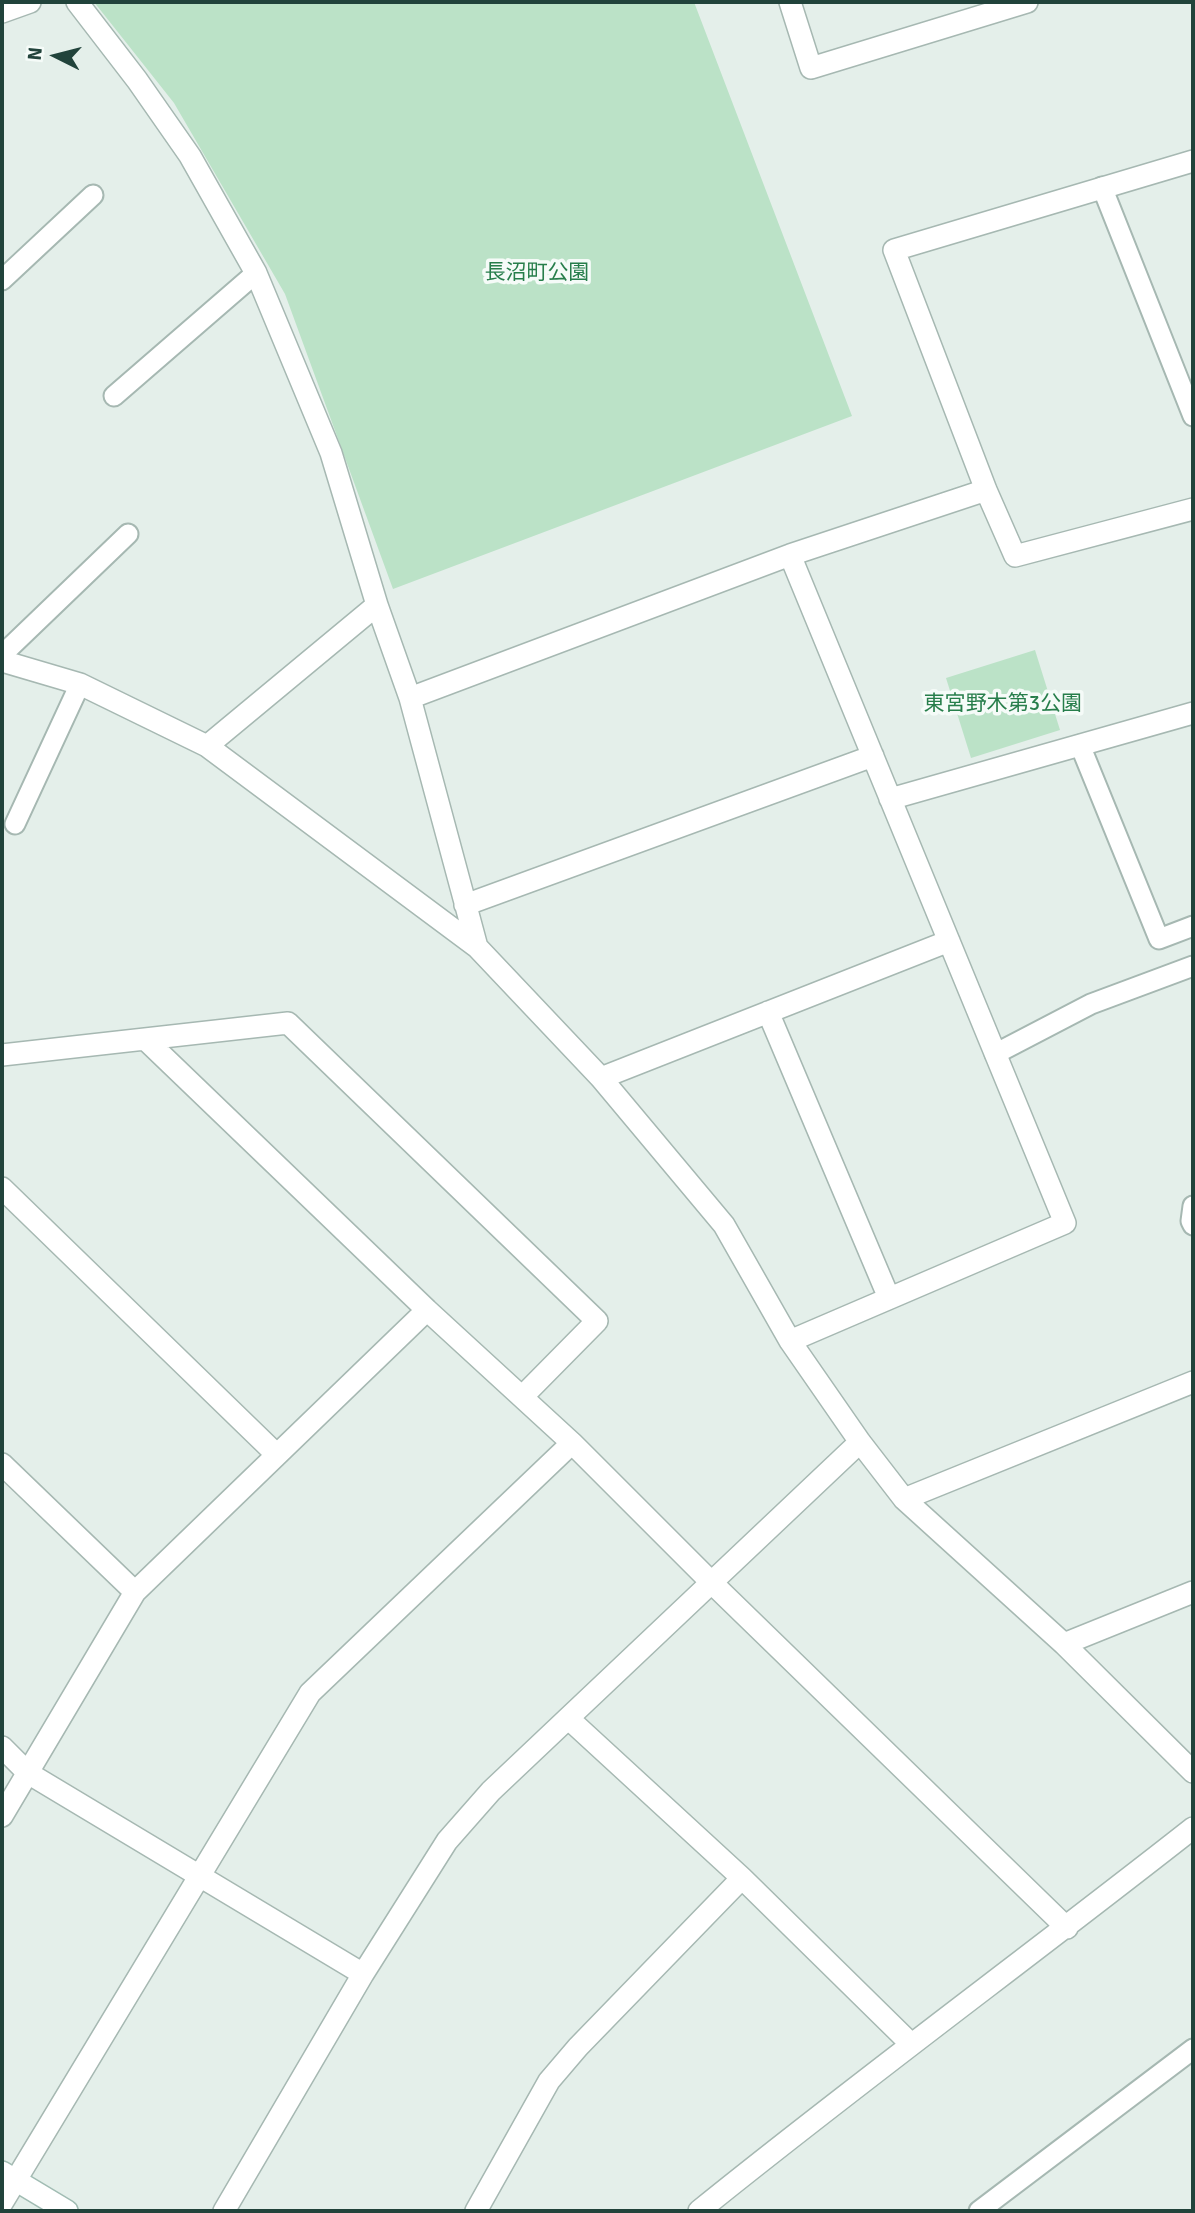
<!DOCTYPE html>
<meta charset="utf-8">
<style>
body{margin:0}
#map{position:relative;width:1195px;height:2213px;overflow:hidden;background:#e4efea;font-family:Signika,sans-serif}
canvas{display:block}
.frame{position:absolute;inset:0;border:4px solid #21433b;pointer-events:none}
.north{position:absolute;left:21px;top:21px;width:70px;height:70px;-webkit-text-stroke:5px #f5fbf8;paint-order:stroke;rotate:276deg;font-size:19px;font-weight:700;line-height:28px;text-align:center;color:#21433b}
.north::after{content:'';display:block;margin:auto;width:24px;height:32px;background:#21433b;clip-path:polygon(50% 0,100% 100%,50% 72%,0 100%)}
</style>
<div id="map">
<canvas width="1195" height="2213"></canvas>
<div class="frame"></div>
<div class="north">N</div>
</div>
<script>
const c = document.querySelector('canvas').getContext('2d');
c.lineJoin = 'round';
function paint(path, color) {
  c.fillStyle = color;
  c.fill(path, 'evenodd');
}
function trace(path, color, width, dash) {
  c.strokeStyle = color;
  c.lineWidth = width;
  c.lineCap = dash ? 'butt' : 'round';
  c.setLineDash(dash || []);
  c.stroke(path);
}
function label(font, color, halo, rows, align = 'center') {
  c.font = font + ' Signika,"Noto Sans JP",sans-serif';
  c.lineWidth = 7;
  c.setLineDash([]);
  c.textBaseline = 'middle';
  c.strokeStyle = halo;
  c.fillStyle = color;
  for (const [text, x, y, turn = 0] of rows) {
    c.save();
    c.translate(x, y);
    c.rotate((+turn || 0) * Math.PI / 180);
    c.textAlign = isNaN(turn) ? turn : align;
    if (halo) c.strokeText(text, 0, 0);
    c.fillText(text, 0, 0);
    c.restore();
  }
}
const green = new Path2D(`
 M94 2H694L852 416 393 589 285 294 174 103Z
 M1035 650 1060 730 971 758 946 678Z`);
const lane = new Path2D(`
 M1102 187 1193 416
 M2 280 93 195
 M114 396 256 273
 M2 655 128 534
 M1080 745 1159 939 1193 926
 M15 824 80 684
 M995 1054 1091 1004 1193 966
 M1193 1206 1191 1221 1193 1225
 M979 2211 1193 2049`);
const street = new Path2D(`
 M77 2 137 80 190 156 256 273 331 453 377 605 410 698 477 947
 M790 2 811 68 1027 2
 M2 12 30 2
 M1193 161 894 250 986 490 1015 556 1193 509
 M2 661 80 684 207 746 477 947 601 1078 724 1225 790 1341 860 1442 904 1499 1064 1644 1193 1772
 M410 698 790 555 986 490
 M207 746 377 605
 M890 799 1193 713
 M465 905 873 756
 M768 1012 889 1298
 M145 1039 427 1310 572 1443 711 1582 1067 1928
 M2 1055 288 1023 597 1321 522 1397
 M601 1078 949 941
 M2 1188 276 1454
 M790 1341 1065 1223 790 555
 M2 1464 135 1592
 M904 1499 1193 1382
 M1064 1644 1193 1592
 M569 1719 742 1878 911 2044
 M2 1747 28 1773 363 1974
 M2 1816 135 1592 427 1310
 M2 2203 310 1693 572 1443
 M224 2211 363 1974 447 1841 491 1791 860 1442
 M476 2211 549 2081 578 2047 742 1878
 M699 2211C861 2080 1029 1957 1193 1828`);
const secondary = new Path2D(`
 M2 2172 67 2211`);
const parkNames = [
 ["長沼町公園",537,273],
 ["東宮野木第3公園",1003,704]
];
paint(green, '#bbe2c7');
trace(lane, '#a6b8b2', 23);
trace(street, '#a6b8b2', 24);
trace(secondary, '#a1bcb3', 24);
trace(lane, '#fff', 19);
trace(street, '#fff', 21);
trace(secondary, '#fff', 21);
label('21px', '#277e4b', '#f5fbf8', parkNames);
</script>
